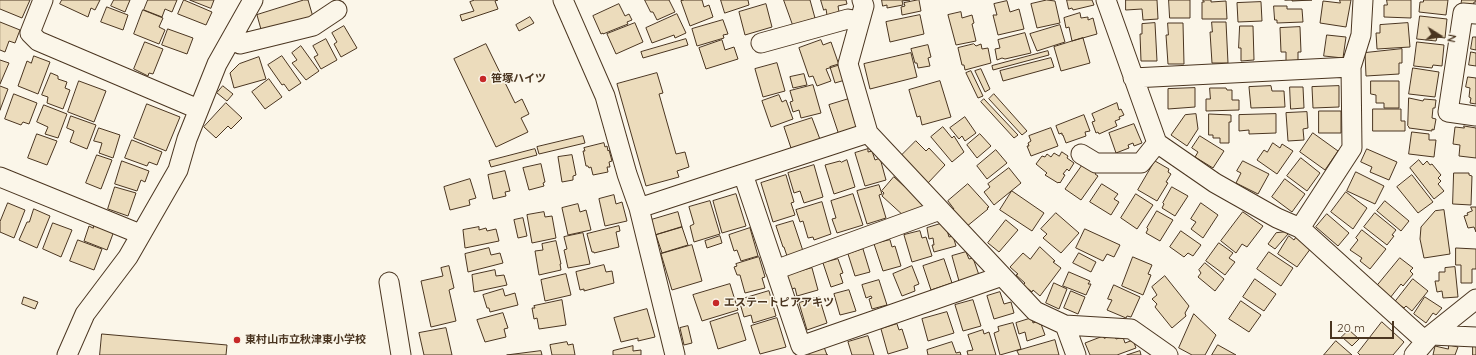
<!DOCTYPE html>
<meta charset="utf-8">
<style>
body{margin:0}
#map{position:relative;width:1476px;height:355px;overflow:hidden;background:#fbf6e9;font-family:Quicksand,sans-serif}
canvas{display:block}
.north{position:absolute;left:1420px;top:16px;width:40px;height:40px;-webkit-text-stroke:3px #fbf6e9;paint-order:stroke;rotate:101deg;font-size:11px;font-weight:700;line-height:16px;text-align:center;color:#4a3520}
.north::after{content:'';display:block;margin:auto;width:14px;height:18px;background:#4a3520;clip-path:polygon(50% 0,100% 100%,50% 72%,0 100%)}
.scale{position:absolute;left:1330px;top:321px;width:64px;height:18px;box-sizing:border-box;border:2px solid #4a3520;border-top:0;padding-left:5px;font-size:12px;line-height:14px;white-space:nowrap;color:#4a3520;-webkit-text-stroke:3px #fbf6e9;paint-order:stroke}
</style>
<div id="map">
<canvas width="1476" height="355"></canvas>
<div class="north">N</div>
<div class="scale">20 m</div>
</div>
<script>
const c = document.querySelector('canvas').getContext('2d');
c.lineJoin = 'round';
function paint(path, color) {
  c.fillStyle = color;
  c.fill(path, 'evenodd');
}
function trace(path, color, width, dash) {
  c.strokeStyle = color;
  c.lineWidth = width;
  c.lineCap = dash ? 'butt' : 'round';
  c.setLineDash(dash || []);
  c.stroke(path);
}
function label(font, color, halo, rows, align = 'center') {
  c.font = font + ' Quicksand,"Noto Sans JP",sans-serif';
  c.lineWidth = 3;
  c.setLineDash([]);
  c.textBaseline = 'middle';
  c.strokeStyle = halo;
  c.fillStyle = color;
  for (const [text, x, y, turn = 0] of rows) {
    c.save();
    c.translate(x, y);
    c.rotate((+turn || 0) * Math.PI / 180);
    c.textAlign = isNaN(turn) ? turn : align;
    if (halo) c.strokeText(text, 0, 0);
    c.fillText(text, 0, 0);
    c.restore();
  }
}
const building = new Path2D(`
 M0 0H30L22 18 0 9Z
 M62 0H100L95 10 91 8 88 17 60 4Z
 M114 0H130L125 12 111 6Z
 M148 0H177L172 12 165 9 162 17 144 10Z
 M184 0 212 12 206 25 178 14Z
 M190 0H214L211 8Z
 M304 0H308L313 17 262 33 257 15Z
 M475 0H498L495 1 498 9 462 21 460 15 474 11 470 2Z
 M645 0H669L675 12 657 20 653 12H651Z
 M685 0H702L704 7 709 5 713 17 690 26 681 1Z
 M721 0H748L749 5 725 13Z
 M784 0H810L815 18 793 25Z
 M821 0H846L847 4 838 6 839 12 827 15 826 9 824 10Z
 M882 0H910L902 1 903 5 887 8V5L883 6Z
 M919 0 921 11 902 15 901 7 905 6 904 3Z
 M1047 0 1055 1 1060 23 1037 28 1031 4Z
 M1067 0H1092L1094 5 1073 10 1072 8 1069 9Z
 M1126 0H1157L1158 19 1143 20 1142 9 1126 10Z
 M1169 0H1190V18H1170Z
 M1203 0H1211V2L1226 1 1227 19H1202V2H1204Z
 M1285 0H1312L1292 1V0Z
 M1340 0H1351L1346 27 1320 23 1323 1 1340 3Z
 M1387 0H1411V18L1384 17V5H1387Z
 M1424 0H1448L1446 15 1419 12 1420 2H1423Z
 M1462 0H1476V2H1474L1473 8 1461 7Z
 M1007 1 1010 12 1019 9 1024 29 998 35 993 15H997L994 4Z
 M1261 2 1262 21 1238 22 1237 3Z
 M619 4 625 16 629 14 632 20 627 22 628 24 603 34V33L601 34 593 16Z
 M766 4 772 27 745 35 739 12Z
 M1274 6H1287V9H1302L1303 22 1277 23V20H1275Z
 M107 7 128 15 123 30 101 22Z
 M143 10 163 18 159 27 165 30 159 44 134 34Z
 M961 12 962 18 972 15 974 23 972 24 976 41 956 45 948 15Z
 M1080 13 1081 18 1088 17V20L1093 18 1097 34 1072 41 1069 27 1066 28 1064 18Z
 M677 14 686 33 675 38 674 35 652 43 646 28Z
 M920 15 924 34 890 42 886 22Z
 M1420 16 1447 19 1445 38 1437 37 1436 41 1417 39Z
 M530 17 534 23 519 31 516 25Z
 M723 20 728 34 723 35 724 38 697 46 692 29Z
 M0 22 20 30 15 43 9 41 5 52 0 50Z
 M1212 22H1226L1228 63H1212L1210 32H1212Z
 M635 23 643 42 616 54 607 34Z
 M1155 23 1157 61H1141L1140 34H1142V24Z
 M1168 23H1183L1184 64H1168L1166 35H1168Z
 M1408 23 1410 47 1377 49 1376 33H1380V25Z
 M1060 25 1065 42 1037 51 1030 34Z
 M344 26 357 48 341 57 334 44 337 42 332 33Z
 M1240 26H1253L1254 60 1241 61V48H1239Z
 M1300 27 1301 52H1298V62L1286 63V52H1281L1280 28Z
 M168 29 193 38 187 54 162 45Z
 M1025 33 1031 53 1005 59 1002 58 997 60 995 49 1000 48 998 40Z
 M1327 35 1346 37 1343 58 1324 56Z
 M1473 37H1476V50L1471 49Z
 M1083 38 1090 63 1061 71 1054 47Z
 M326 39 337 60 321 69 314 57 318 55 313 46Z
 M686 39 688 45 643 58 641 52Z
 M722 40 725 50 734 47 738 59 706 69 699 48Z
 M821 40 823 45 831 42 839 65 826 69 831 81 817 86 813 76 809 77 799 48Z
 M145 42 163 49 153 74 149 73 148 76 134 69Z
 M1417 42 1444 45 1442 66 1433 65 1432 68 1414 66Z
 M486 44 515 103 522 99 529 114 521 118 528 132 496 147 454 59Z
 M974 44 976 46 981 44 982 49 988 48 991 63 965 70 964 65H962L958 48Z
 M928 45 931 57 928 58 930 66 918 68 917 63H915L911 49Z
 M301 46 319 71 306 80 292 63 297 60 292 53Z
 M1402 49V63H1399V74L1366 76 1365 53Z
 M1048 51 1049 55 993 70 992 66Z
 M1471 52 1476 53V66L1469 65Z
 M911 53 917 77 870 89 864 64Z
 M34 56 50 62 38 94 18 86 27 61 31 63Z
 M282 56 301 83 289 91 284 84 282 85 268 65Z
 M259 57 266 79 234 88 230 73 239 64Z
 M1051 58 1054 67 1003 81 1000 71Z
 M0 60 9 63 0 84Z
 M777 63 785 91 763 97 755 69Z
 M840 64 845 80 835 83 830 67Z
 M1413 68 1439 72 1435 97 1409 94Z
 M981 69 990 89 985 92 975 71Z
 M971 71 983 96 978 98 966 73Z
 M51 73 58 76V79L67 82 65 88 70 90 63 109 47 103 48 97 42 95Z
 M657 73 663 93 659 94 676 154 685 152 689 167 677 171 679 177 646 186 617 84Z
 M804 74 807 85 793 88 790 77Z
 M1468 77 1476 78V104L1470 103 1471 98 1469 97 1470 88 1466 87Z
 M269 79 282 97 265 109 252 92Z
 M79 81 106 91 94 122 68 112Z
 M940 81 951 117 922 125 920 116 917 117 909 90Z
 M1371 81H1399V108H1384V103H1376V95L1371 94Z
 M813 85 821 113 801 118 799 110 793 112 790 102 793 101 790 91Z
 M0 86 8 89 0 110Z
 M223 86 233 94 227 101 217 93Z
 M1271 86 1272 91H1284L1285 107 1251 108 1249 87Z
 M1339 86V107L1313 108 1312 87Z
 M1290 87H1303L1304 108 1291 109Z
 M1195 88V107L1168 109V89Z
 M1210 88H1226L1227 90H1232V100H1239V110L1206 111V99H1210Z
 M14 94 37 103 29 124 23 122 21 125 5 119Z
 M994 94 1027 131 1022 135 989 99Z
 M779 95 782 102 786 100 793 119 771 127 762 101Z
 M852 98 862 128 839 135 829 105Z
 M1409 98 1423 101 1424 99 1436 100 1435 108H1433L1432 118 1436 119 1434 130 1432 129V131L1409 128V127L1408 126Z
 M984 99 1018 135 1014 138 981 102Z
 M226 103 242 118 231 129 228 126 216 138 204 127Z
 M1117 103 1119 110 1121 109 1124 115 1119 117 1120 119 1115 121 1117 126 1099 134 1098 132 1096 133 1092 122 1095 121 1092 114Z
 M147 104 180 117 166 151 134 138Z
 M44 105 67 114 58 138 45 134 48 127 37 122Z
 M1373 109H1401V121H1405V131H1373Z
 M1319 111H1341V133H1319Z
 M1307 112 1308 128 1303 129 1304 140 1288 141 1286 113Z
 M1196 114 1198 129 1187 146 1171 135 1185 115Z
 M1209 114 1231 115V122H1229V143H1220V138H1213V135H1209Z
 M1276 114V133L1249 134V130L1239 131V115Z
 M1084 115 1090 131 1085 132 1086 136 1066 143 1063 135H1062V133L1059 134 1056 126Z
 M71 116 96 125 87 149 70 142 74 131 67 128Z
 M965 117 976 133 965 141 962 136 959 139 950 128Z
 M812 118 821 142 792 151 784 127Z
 M1134 124 1142 143 1134 146 1133 143 1128 145 1129 148 1116 153 1109 133Z
 M1464 126 1476 128V158L1459 156 1460 145 1453 144 1455 127 1464 128Z
 M943 127 952 138 954 136 964 152 952 162 931 137Z
 M99 128 120 135 113 158 99 153 102 143 94 141Z
 M1051 128 1058 146 1031 156 1027 146H1029L1028 143 1031 141 1029 136Z
 M1412 132 1429 134V140H1436L1434 157 1409 154Z
 M1313 133 1338 151 1325 170 1300 152Z
 M37 134 57 141 47 165 28 158Z
 M980 134 991 146 977 158 967 145Z
 M583 136 585 143 539 154 537 147Z
 M1200 136 1224 151 1213 168 1195 157 1198 152 1192 148Z
 M132 140 162 152 157 165 149 162 147 166 125 158Z
 M916 141 926 151 929 148 945 165 927 184 900 157Z
 M604 143 605 147 607 146 608 151 609 150 612 161 609 162 610 167H607L608 172 593 175 591 167 589 168 588 166H586L583 151H585L584 148Z
 M1273 143 1280 148 1282 144 1293 151 1277 174 1257 160 1264 150 1267 152Z
 M535 149 537 155 491 167 489 161Z
 M868 149V152L872 151 875 160 880 158 886 180 865 186 855 153Z
 M1367 149 1397 162 1389 180 1370 172 1372 167 1361 162Z
 M996 150 1007 163 987 179 977 166Z
 M1062 152 1068 156 1067 158 1074 163 1069 171 1067 169 1063 174 1065 175 1060 183 1059 182 1058 183 1045 175 1047 173 1036 164 1042 156 1045 157 1047 154 1051 157 1054 153 1059 156Z
 M97 155 112 160 101 189 86 183Z
 M572 155 576 175 573 176V180L562 182 558 157Z
 M1301 158 1320 173 1307 191 1287 176Z
 M847 160 855 187 834 194 825 165 840 161 841 162Z
 M1419 160 1423 165 1427 161 1430 165 1432 164 1441 175 1438 178 1441 181 1438 184 1444 191 1434 199 1410 168Z
 M122 161 149 171 145 182 141 180 137 191 115 184Z
 M1155 161 1169 169 1168 172 1171 174 1166 182 1168 183 1157 201 1138 190Z
 M1243 161 1269 174 1258 194 1236 183 1241 173 1237 171Z
 M541 164 545 182 543 183 544 186 529 190 523 168Z
 M1087 164 1097 171 1095 174 1098 176 1081 200 1065 189 1082 165 1084 167Z
 M814 165 823 197 804 203 800 191 794 193 788 173Z
 M1009 168 1021 183 994 205 984 192 990 187 988 184Z
 M505 171 510 191 505 192 506 196 493 199 488 175Z
 M1356 172 1384 186 1375 204 1347 191Z
 M1454 173H1469V175L1472 176 1471 205 1453 204Z
 M786 175 794 202 791 203 795 215 773 222 761 183Z
 M1412 175 1433 202 1418 213 1397 187Z
 M894 177 925 205 924 210 905 217 882 196 884 193 882 191Z
 M470 179 476 198 469 200 470 205 450 210 444 187Z
 M1285 179 1305 194 1292 212 1272 197Z
 M968 184 989 207 987 208 988 209 966 227 952 210 954 209 948 201Z
 M1102 184 1118 194 1114 199 1119 202 1111 215 1090 202Z
 M879 185 882 194 879 195 886 218 867 224 857 191Z
 M115 187 136 193 128 216 108 209Z
 M1172 187 1188 196 1175 216 1162 208 1164 204 1163 203Z
 M1012 191 1044 213 1032 231 1000 210Z
 M1346 192 1367 208 1353 229 1331 212Z
 M736 194 746 226 722 233 713 201Z
 M853 194 863 225 837 233 832 219 836 218 831 201Z
 M1136 194 1153 205 1137 229 1121 218Z
 M614 195 616 204 622 202 627 221 605 226 599 199Z
 M710 201 720 234 694 242 690 226 694 224 689 207Z
 M1385 201 1409 221 1401 231 1377 211Z
 M822 202 831 234 814 240 813 237 808 238 803 221 800 222 796 210Z
 M8 203 25 210 14 238 0 232V222Z
 M1201 203 1218 215 1203 238 1191 229 1196 222 1191 219Z
 M578 204 580 212 586 210 591 230 568 235 562 208Z
 M1471 207H1476V232L1474 227 1468 228 1464 216 1468 215 1467 213 1472 211Z
 M34 209 50 216 37 248 19 240 27 222H29Z
 M1444 210 1450 254 1424 258 1420 239 1421 227 1435 211Z
 M1157 211 1173 220 1160 241 1146 233 1148 229 1147 228Z
 M544 212 545 217 552 216 556 238 532 243 527 215Z
 M678 212 682 227 655 235 651 220Z
 M1243 212 1263 226 1247 247 1242 244 1236 253 1221 241Z
 M1056 213 1079 233 1061 253 1043 238 1047 234 1041 229Z
 M1375 213 1396 230 1392 235 1394 236 1387 245 1364 227Z
 M1327 214 1349 233 1338 246 1316 227Z
 M523 218 527 236 518 238 514 220Z
 M1006 220 1018 230 999 252 988 243Z
 M793 221 803 251 787 256 784 247H783L776 226Z
 M53 223 72 230 61 257 43 249Z
 M94 224 114 231 107 250 84 241 89 226 93 228Z
 M940 224 947 230 949 237 953 236 956 246 934 252 932 245H934L933 238 929 239 927 228Z
 M619 226 620 231 616 232 619 247 594 253V252H592L587 234Z
 M479 227V230L486 228 487 231 496 229 499 241 465 248 463 230Z
 M682 227 688 245 662 253 656 235Z
 M750 228 758 256 741 261 737 250 734 251 729 235Z
 M1085 229 1120 245 1114 257 1107 254 1103 261 1076 248Z
 M1362 230 1386 249 1370 269 1360 261 1362 258 1350 250 1358 240 1356 238Z
 M920 231 922 238 926 237 932 256 912 262 904 235Z
 M1181 231 1201 245 1193 256 1188 253 1184 257 1170 247Z
 M1286 232 1288 234 1275 249 1268 244 1276 233Z
 M583 233 590 264 568 268 564 250 567 249 564 237Z
 M720 236 722 243 707 248 705 241Z
 M1289 236 1294 240 1296 237 1311 248 1297 267 1278 254Z
 M78 240 102 249 94 270 70 261Z
 M890 240 892 247 895 246 901 266 883 271 874 244Z
 M556 241 561 264H560L561 270 539 275 535 251 543 250 542 244Z
 M1219 243 1233 253 1229 258 1235 262 1225 275 1206 261Z
 M692 245 702 281 672 290 661 254Z
 M1040 247 1055 261 1053 262 1061 268 1040 296 1033 290 1032 292 1023 285 1025 283 1016 275 1018 274 1010 267 1023 253 1030 259Z
 M489 248 491 255 500 253 503 263 468 272 465 254Z
 M1456 248 1476 249V269H1472V283H1461V265H1456Z
 M863 249 870 272 855 276 848 254Z
 M966 252 969 259 973 258 979 275 959 281 952 256Z
 M1269 252 1293 268 1281 286 1257 269Z
 M1079 253 1096 262 1091 272 1073 263Z
 M759 257 765 277 762 278 765 288 745 293 740 275H737L734 267 737 266 736 264Z
 M1133 257 1152 265 1148 274 1151 275 1143 295 1122 286Z
 M1400 258 1413 268 1410 271 1413 274 1403 286 1401 284 1390 298 1377 286Z
 M838 259 843 273 840 274 843 283 831 287 823 263Z
 M944 259 952 283 931 290 923 266Z
 M1205 263 1224 279 1215 291 1198 277 1201 273 1199 270Z
 M604 265 606 272 612 271 614 283 584 291V289L580 290 576 272Z
 M449 266 454 288 449 290 456 321 431 327 421 281 443 276 441 268Z
 M912 266 919 284 914 286 915 291 902 296 893 274Z
 M1455 267 1458 297 1443 298 1442 291 1437 292 1435 281H1439V272H1445V268Z
 M812 268 818 290 797 296 795 288 788 290 784 276Z
 M495 270 496 276 504 275 507 285 474 292 472 275Z
 M1069 272 1090 281 1088 284H1091L1086 295 1063 286Z
 M566 274 571 295 545 301 541 280Z
 M1165 276 1189 306 1185 313 1186 316 1172 328 1155 307 1157 304 1152 299 1157 295 1152 287Z
 M1255 279 1276 294 1264 311 1243 297Z
 M1413 279 1428 291 1412 311 1406 306 1404 308 1395 302Z
 M879 280 887 305 872 309 869 299 872 298 871 296 866 298 862 285Z
 M1054 283 1067 289 1059 309 1046 303Z
 M730 284 738 310 702 321 693 295Z
 M1114 285 1140 297 1131 317 1127 316 1126 318 1107 310 1112 300 1108 299Z
 M503 289 505 296 515 293 518 305 490 312 489 308H487L483 295Z
 M849 290 856 311 840 315 834 294Z
 M769 291 776 316 753 323 751 315 744 317 739 300Z
 M1071 291 1085 297 1078 314 1064 308Z
 M1000 292 1004 304 1011 302 1014 313 994 319 987 296Z
 M24 297 38 302 35 309 22 304Z
 M819 297 827 323 807 330 799 303Z
 M1425 297 1442 308 1436 315 1433 313 1426 323 1414 314Z
 M562 300 566 325 539 329 537 318 534 319 532 308H535L534 306Z
 M973 300 981 326 963 331 955 305Z
 M1241 301 1261 315 1249 332 1229 319Z
 M647 309 655 337 638 341V338L621 342 614 318Z
 M947 312 954 333 928 341 922 319Z
 M503 313 508 328 504 329 506 337 485 342 477 320Z
 M738 313 746 340 718 349 710 322Z
 M1194 314 1216 335 1205 355H1192L1179 348Z
 M777 318 786 347 760 354 751 326Z
 M1032 318 1033 323 1038 321 1039 324H1041L1045 335 1027 341 1025 332 1019 334 1016 323Z
 M1382 322 1404 342 1393 355H1360L1358 353Z
 M1013 323 1021 349 1000 355 994 333 999 331 998 327Z
 M897 324 899 330 902 329 908 348 888 354 881 329Z
 M688 326 692 343 684 345 680 328Z
 M446 328 452 355H424L419 333Z
 M983 330 984 334 989 332 996 355H968L967 351 973 350 968 335Z
 M1349 330 1359 339 1352 346 1342 337Z
 M102 334 227 345 226 355H100Z
 M1114 335 1116 339 1123 337 1125 343 1133 340 1136 348 1117 355H1090L1085 343 1103 336 1104 338Z
 M868 336 874 355H852L848 342Z
 M1055 340 1059 355H1019L1017 351Z
 M1336 341 1352 355H1324Z
 M567 342 568 345 573 344 575 355H552L550 345Z
 M952 342 956 353 960 352 961 355H928L927 350Z
 M1218 345 1236 355H1212Z
 M1449 345 1458 347 1455 355H1433L1435 346 1448 349Z
 M633 346V351L641 350V355H613V351Z
 M1473 346H1476V355H1473Z
 M824 347 827 355H828H809L808 352Z
 M541 351 542 355H507Z
 M1140 351 1141 355H1127Z`);
const street = new Path2D(`
 M43 0 30 33 38 41 198 109
 M563 0 605 96 627 174 639 208 675 355
 M862 0 864 6 848 64 868 133 1035 311 1065 325 1131 329 1168 355
 M1106 0 1157 143 1215 183 1277 218 1300 228 1425 341
 M1476 14 1463 13 1448 112 1476 116
 M232 39 240 44 313 26 337 10
 M761 43 848 19 860 21
 M1133 78 1351 67
 M1081 154 1096 163H1141L1157 143
 M743 174 801 346 1002 276
 M0 177 140 234
 M639 208 868 133
 M1300 228 1352 148 1351 67 1361 35 1363 0
 M775 270 940 210
 M389 282 401 355
 M1065 325 1076 355
 M1431 335 1476 337
 M67 355 85 314 128 257 178 170 187 139 217 64 253 0
 M1414 355 1431 335 1476 299`);
const markers = [
 [483,79,4,"#c62828"],
 [716,303,4,"#c62828"],
 [237,340,4,"#c62828"]
];
const poiNames = [
 ["笹塚ハイツ",491,79],
 ["エステートピアアキツ",724,303],
 ["東村山市立秋津東小学校",245,340]
];
paint(building, '#ecdcbc');
trace(building, '#4a3520', 1);
trace(street, '#4a3520', 21);
trace(street, '#fbf6e9', 19);
for (const [x, y, r, color] of markers) {
  const dot = new Path2D();
  dot.arc(x, y, r, 0, 2 * Math.PI);
  c.fillStyle = color;
  c.fill(dot);
  trace(dot, '#fbf6e9', 1.5);
}
label('bold 11px', '#4a3520', '#fbf6e9', poiNames, 'left');
</script>
